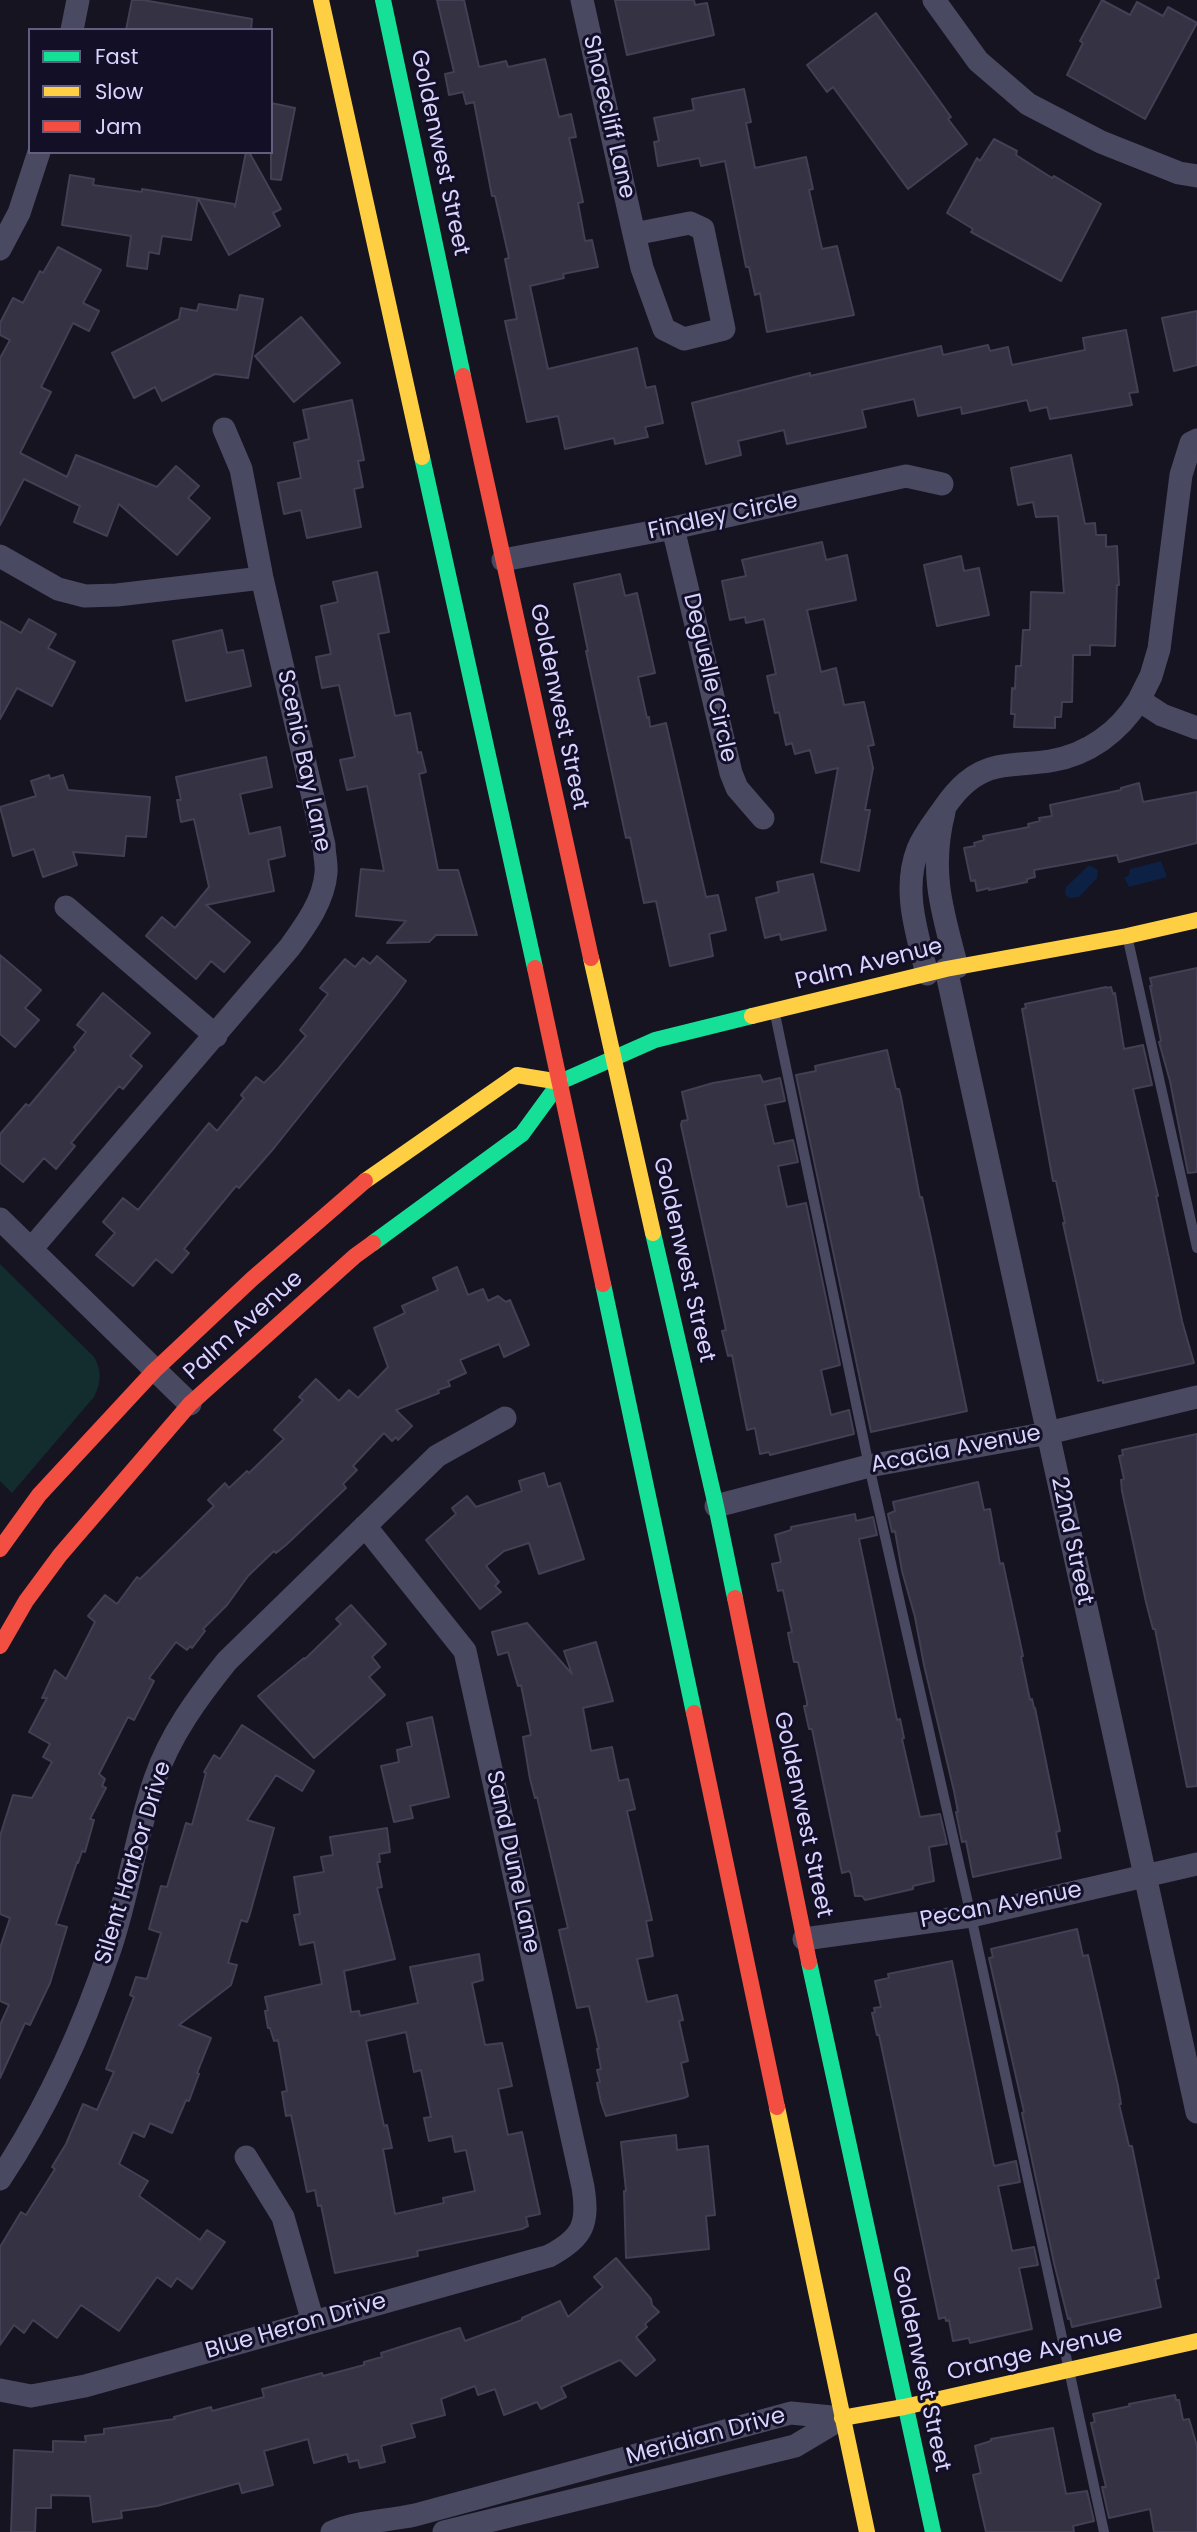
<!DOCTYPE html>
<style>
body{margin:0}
#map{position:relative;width:1197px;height:2532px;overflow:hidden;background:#161421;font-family:Poppins,sans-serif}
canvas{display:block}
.legend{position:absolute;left:28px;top:28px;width:245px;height:126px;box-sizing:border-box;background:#130f26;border:2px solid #625e7d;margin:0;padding:9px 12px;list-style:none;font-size:21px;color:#d9d4ff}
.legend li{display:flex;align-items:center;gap:14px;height:35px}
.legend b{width:35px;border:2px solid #625e7d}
</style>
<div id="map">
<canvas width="1197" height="2532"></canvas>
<ul class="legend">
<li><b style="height:9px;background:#16e098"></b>Fast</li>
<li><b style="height:9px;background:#ffcf43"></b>Slow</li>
<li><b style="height:9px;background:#f24e42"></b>Jam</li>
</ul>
</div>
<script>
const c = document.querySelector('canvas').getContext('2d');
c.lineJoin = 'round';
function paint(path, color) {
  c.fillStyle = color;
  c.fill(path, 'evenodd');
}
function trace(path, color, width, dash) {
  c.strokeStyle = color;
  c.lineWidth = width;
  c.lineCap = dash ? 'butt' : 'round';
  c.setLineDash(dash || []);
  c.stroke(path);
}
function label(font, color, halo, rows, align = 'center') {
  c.font = font + ' Poppins,sans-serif';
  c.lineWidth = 6;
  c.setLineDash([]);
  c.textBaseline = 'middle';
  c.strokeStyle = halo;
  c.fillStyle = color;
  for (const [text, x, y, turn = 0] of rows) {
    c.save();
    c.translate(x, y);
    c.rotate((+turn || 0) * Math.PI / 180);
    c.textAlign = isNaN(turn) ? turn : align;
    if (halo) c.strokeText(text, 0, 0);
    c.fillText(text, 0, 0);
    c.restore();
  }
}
const green = new Path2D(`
 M0 1264 94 1357C102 1370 101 1384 94 1397L12 1493 0 1481Z`);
const water = new Path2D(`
 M1161 861 1167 877 1129 887 1124 878 1129 875 1130 869Z
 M1089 865 1098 870 1097 878 1079 897 1069 898 1065 894 1066 887Z`);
const building = new Path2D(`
 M132 0H143L252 19 251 30H126Z
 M437 0H464L479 67 506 61 508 67 545 59 559 117 571 114 576 137 569 138 583 202 578 203 585 241 592 240 598 267 563 274 564 278 530 286 548 369 637 348 646 388 655 386 663 423 645 427 648 437 615 444 614 438 565 449 558 416 527 422 505 321 517 319 505 259 509 258 495 196H492L474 102 466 104 463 92 449 95 445 74 454 72Z
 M615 0H694L695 5 707 3 714 35 627 55Z
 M1102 0 1130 15 1137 2 1163 16 1168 7 1197 23 1145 119 1067 75 1083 43 1080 41Z
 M876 13 951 117 948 119 967 144 908 189 833 87 827 92 807 65Z
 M744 89 751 122 746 123 755 168 806 157 813 189 809 190 822 249 837 246 854 315 767 332 760 293 755 295 749 267H746L725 161 701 166 699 158 658 166 654 142 659 141 654 118 694 110 692 99Z
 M271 103 295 108 281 180 271 179Z
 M994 139 1017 151 1016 155 1052 178 1054 176 1101 204 1061 281 971 232 973 229 947 213 977 158 980 161Z
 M246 152H249L281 209 273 213 280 226 229 255 198 198 234 204 235 207Z
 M70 175 94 179 93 185 142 192V189L198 198 191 240 162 236 159 254 149 252 147 269 127 266 131 236 62 225Z
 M58 247 101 270 83 303 99 311 89 331 73 323 41 387 51 392 20 453 67 477 76 455 157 487 176 466 199 486 188 498 210 518 177 555 119 504 107 536 74 522 80 506 24 479 0 525V358L10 340 0 335V323L13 298 23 303 40 271 43 273Z
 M240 295 263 299 248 378 215 374 162 401 155 387 134 398 112 353 179 319 181 308 197 311 199 304 237 310Z
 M1197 311V365L1174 371 1162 318Z
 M301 317 340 363 294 402 255 356Z
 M1126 330 1138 392 1129 393 1132 405 1050 419 1047 407 1030 411 1027 400 962 414 961 407 918 416 914 399 862 410 866 427 787 444 784 430 738 441 741 455 706 464 692 403 810 373V376L941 346 943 355 988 345 990 351 1008 347 1012 365 1085 350 1083 338Z
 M352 400 364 460 358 461 363 487 354 489 361 527 307 538 301 510 284 514 278 483 301 478 294 443 309 439 303 410Z
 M1071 455 1085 524 1095 523 1096 535H1106V547L1117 546 1119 585H1117L1115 646 1090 645V655H1073L1072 702H1062L1061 717H1055V728L1014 727 1015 714H1011L1012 688 1015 689 1016 666H1021L1023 630H1030L1031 592 1064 593 1058 516 1036 517 1033 502 1018 505 1011 468Z
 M822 542 826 560 847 555 856 600 807 610 821 672 836 668 844 705 864 702 874 745 868 746 873 768 865 810H870L859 871 821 862 838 768 816 773 810 750 795 754 792 743 786 745 779 712 775 713 767 676 776 674 764 619 746 623 745 617 730 620 722 581 746 576 742 560Z
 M961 556 964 571 979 568 989 615 937 626 924 565Z
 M377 572 389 632 378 634 395 716 410 713 418 753 421 752 426 772 419 774 438 870H458L477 935H436L429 942 387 943 406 921 356 916 361 869 384 871 367 786 347 790 340 760 355 757 339 685 322 688 316 657 331 654 321 606 338 602 333 582Z
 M620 574 625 596 637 593 655 673 638 677 647 718 649 717 650 727 666 723 706 897 718 895 726 930 709 934 713 956 670 966 656 901 644 903 630 837 626 838 586 651H588L574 584Z
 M29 619 56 634 48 648 75 662 52 706 17 688 0 719V621L21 633Z
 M222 630 227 653 243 650 251 686 186 701 173 641Z
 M266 757 272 787 240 794 249 834 280 827 285 856 268 860 274 891 206 905 250 942 224 972 211 961 196 979 146 936 162 917 175 928 209 887 194 819 181 822 177 800H181L176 777Z
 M49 775 50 779 63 775 68 790 150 797 146 837 126 836 124 856 73 852 77 865 43 877 34 849 13 856 0 807 36 796 31 781Z
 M1139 783 1143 802 1197 792V843L1119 862 1117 855 1034 870 1035 877 1027 879V882L989 890V888L977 891 975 880 971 881 964 848 975 846 974 843 984 840 983 836 1029 827 1028 824 1040 821 1039 818 1052 816 1050 805 1121 790V788Z
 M813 874 826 930 781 940 780 934 765 938 756 898 779 892 777 882Z
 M0 955 41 990 25 1008 39 1020 15 1047 0 1034Z
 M377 956 406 981 396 995 274 1148 239 1188 236 1186 184 1249 189 1253 172 1273 156 1259 133 1286 96 1255 115 1233 103 1222 123 1198 138 1210 209 1123 217 1131 244 1098 241 1095 256 1077 264 1083 278 1069 306 1036 300 1030 328 994 320 988 345 959 355 967 363 958 370 964Z
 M1197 968V1172L1188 1173 1170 1081 1159 1042 1161 1041 1150 986H1152L1150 978Z
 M1106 987V988L1111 987 1113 994 1115 993 1124 1049 1143 1045 1152 1085 1133 1089 1158 1196H1156L1182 1321 1194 1363 1103 1383V1380L1098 1381 1063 1223H1065L1056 1181H1053L1022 1009 1026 1008 1025 1004Z
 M103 993 150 1033 130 1056 142 1066 123 1089 119 1086 71 1143 75 1146 56 1169 44 1158 23 1182 0 1163V1134L26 1104 29 1106 76 1050 74 1047 86 1032 77 1025Z
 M887 1050 896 1089H899L901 1097 920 1198 922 1197 934 1252 967 1411 871 1432 796 1075 816 1071 815 1066Z
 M760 1075 763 1082 780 1078 785 1101 765 1105 774 1144 793 1140 798 1162 778 1166 787 1207 806 1203 840 1365 821 1370 831 1415 849 1410 854 1434 770 1455 769 1452 760 1454 755 1428 747 1430 732 1355 728 1356 722 1331 726 1330 681 1125 682 1121 688 1120 682 1092 713 1083Z
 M457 1267 468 1295 483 1289 488 1301 498 1296 506 1302 510 1300 529 1345 504 1357 499 1344 460 1360 466 1373 448 1381 450 1386 438 1390 439 1393 396 1410 412 1426 398 1440 396 1437 392 1441 384 1433 353 1466 357 1470 343 1484 346 1488 286 1545 276 1553 274 1551 248 1576 227 1605 203 1629 205 1631 192 1648 190 1646 187 1650 176 1642 149 1678 154 1681 134 1720 128 1717 99 1774 105 1779 102 1786 106 1788 90 1819 94 1820 85 1852 82 1851 78 1863 77 1862 56 1924 67 1927 50 1983 30 2025 25 2023 0 2078V2025L9 2005 0 2001V1948L10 1918 0 1914V1836L13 1795 32 1798 52 1762 43 1757 50 1744 29 1732 47 1698H42L55 1670 66 1679 95 1622 88 1616 105 1595 117 1604 137 1577 140 1579 214 1506 208 1500 225 1483 229 1488 247 1471 249 1473 284 1439 274 1430 303 1400 299 1397 316 1379 339 1401 349 1390 358 1398 388 1367 374 1328 405 1313 402 1306 438 1290 433 1278Z
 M1197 1434V1786L1187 1787 1155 1629H1153L1146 1602 1122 1491 1121 1480 1124 1479 1119 1456 1123 1455 1122 1450Z
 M544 1473 548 1487 560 1483 584 1559 539 1574 529 1543 504 1551 486 1566 499 1582 495 1586 501 1592 480 1609 426 1540 456 1514 452 1508 467 1496 476 1507 522 1491 519 1481Z
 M978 1482 984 1510 990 1509 1000 1564 1003 1563 1023 1656 1021 1657 1030 1700 1032 1699 1034 1708H1035L1060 1831 1056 1832 1061 1858 973 1877 966 1841 962 1842 956 1812H958L954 1791 924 1665 915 1617 902 1571 895 1531 892 1532 888 1514 895 1511 893 1502Z
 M855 1514 856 1521 873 1517 877 1535 859 1539 897 1720 900 1719 904 1738 902 1739 920 1817 940 1814 947 1844 929 1847 934 1881 913 1886V1889L865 1900 862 1896H855L851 1874 849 1871 842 1873 812 1729H809L804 1706H807V1702L798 1662H794L788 1633 792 1632 783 1590 778 1591 772 1564 781 1562 775 1535 791 1530V1527Z
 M351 1605 386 1644 372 1657 380 1667 369 1677 385 1695 314 1758 258 1696 304 1658 305 1659 341 1624 336 1619Z
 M527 1623 572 1674 564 1651 596 1642 613 1701 583 1708 591 1751 612 1747 619 1781 628 1779 635 1809 627 1811 652 1920 646 1921 653 1956 637 1959 647 2002 677 1995 683 2020 679 2021 688 2061 681 2063 688 2096 684 2098 606 2116 601 2102 597 2083 600 2082 597 2070 601 2069 597 2049H599L589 2006 577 2008 559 1930 568 1928 540 1810 537 1797 535 1798 530 1779 523 1737 531 1735 521 1685 518 1686 508 1652 498 1655 492 1632Z
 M432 1717 449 1797 410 1806 413 1818 394 1822 381 1766 399 1762 397 1750 412 1746 407 1723Z
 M242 1725 314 1771 302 1791 276 1775 247 1820 274 1828 249 1917 247 1922 241 1920 228 1963 237 1965 231 1985 179 2025 211 2038 197 2073 199 2074 189 2101 186 2100 172 2133 150 2123 144 2137 133 2132 119 2164 148 2181 139 2196 200 2240 207 2230 225 2242 192 2289 177 2278 171 2287 157 2277 119 2331 81 2305 57 2338 33 2320 24 2333 14 2325 0 2345V2247L21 2212 26 2215 55 2169 52 2167 66 2144 83 2104 97 2110 114 2072 106 2069 134 1997 130 1995 136 1977 147 1979 161 1933 149 1929 161 1886 167 1887 186 1823 192 1825 206 1773 204 1772 214 1755 220 1759Z
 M387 1828 390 1852 379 1854 380 1862H377L382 1887 377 1888 395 1959 344 1971 351 2012 359 2011 360 2016 418 2003 410 1967 479 1954 483 1980 472 1983 485 2045 502 2043 512 2086 498 2089 508 2135 522 2132 540 2214 526 2217 528 2226 522 2229 417 2251 418 2256 335 2273 321 2205 318 2206 315 2190 307 2192 291 2115 286 2116 282 2092 287 2091 278 2040 274 2041 270 2028H268L265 2011 268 2010 265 1997 322 1984 314 1942 300 1945 294 1915 300 1914 294 1877 324 1872 321 1857 333 1855 330 1837ZM406 2032 414 2072 421 2070 431 2117 424 2118 429 2141 452 2136 455 2152 466 2150 475 2191 443 2198 444 2203 395 2214 383 2149 392 2148 387 2125 384 2126 366 2041Z
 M1077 1929 1083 1956 1088 1955 1090 1964 1118 2086 1121 2104H1119L1129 2146H1132L1159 2278 1155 2279 1161 2307 1072 2327 1070 2318 1068 2319 1054 2263 1022 2113 1024 2112 989 1958 993 1957 991 1949Z
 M952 1961 994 2166 1016 2161 1020 2182 998 2186 1012 2251 1034 2247 1038 2265 1019 2268 1032 2329 970 2343 969 2338 953 2341 949 2320 946 2321 945 2317 939 2319 879 2035H877L872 2013 875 2012 874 2008 881 2007 875 1981 889 1978 888 1974Z
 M676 2135 677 2150 708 2146 715 2215 706 2216 709 2249 626 2258 624 2191H626L621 2142Z
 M616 2258 651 2299 652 2305 659 2312 645 2324 647 2327 636 2337 655 2360 636 2376 620 2360 561 2387 566 2397 541 2409 537 2402 504 2415 495 2389 478 2395 475 2386 441 2399 445 2415 411 2424 415 2437 381 2446 385 2462 360 2468 358 2460 349 2462 347 2454 314 2463 308 2439 264 2451 273 2485 242 2493 239 2483 157 2506 121 2511 122 2518 93 2522 90 2496 51 2495V2508H36L35 2532H11L14 2450 53 2452V2441L86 2442 85 2436 104 2434V2429L175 2419 174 2417 211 2407 212 2411 264 2397 262 2389 322 2373 323 2376 364 2365V2362L382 2357 381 2353 460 2328 465 2341 522 2320V2318L560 2301 568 2317 603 2287 594 2277Z
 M1175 2395 1176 2400H1179L1183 2420 1189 2419 1197 2446V2532H1154L1150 2509 1109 2518 1102 2487H1106L1091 2423 1095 2422 1093 2414 1130 2406 1129 2404Z
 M1053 2428 1066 2494 1087 2491 1094 2521 1073 2526 1074 2532H986L973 2475 981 2473 975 2446 991 2441V2439Z`);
const lane = new Path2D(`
 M1128 940 1197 1248
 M775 1014 869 1466 971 1916 1104 2532`);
const street = new Path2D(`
 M582 0 634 234 642 268 664 329 684 339 724 329 703 229 690 223 634 234
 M934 0 978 61 1028 104 1101 142 1179 173 1197 176
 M72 30 78 0
 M0 249 19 213 39 152
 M673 528 731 773 737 788 763 818
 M0 556 58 589 85 596 117 595 262 578
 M503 560 673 528 906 476 942 484
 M1139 700 1151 676 1159 649 1181 475 1191 443 1197 440
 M944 812C929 871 942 911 957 967
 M66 907 216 1036
 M946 969 1197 2112
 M927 974C917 933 902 890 918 849 924 834 935 821 944 808 957 789 973 772 997 767 1014 763 1032 764 1050 761 1088 755 1119 732 1139 700L1162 715 1197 728
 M0 1219 190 1404
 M32 1248 290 947C306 925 324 900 326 873 327 864 324 854 324 845L262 578 241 469 224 429
 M716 1506 869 1466 1048 1433 1197 1397
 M804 1939 971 1916 1197 1864
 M246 2157 283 2217 313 2322
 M0 2179C47 2108 83 2029 110 1949 129 1893 136 1834 155 1779 170 1735 198 1697 227 1661L437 1456 505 1418
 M0 2390 31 2396 85 2386 549 2256C583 2238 589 2224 583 2187L465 1651 365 1526
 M332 2532C358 2521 387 2521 415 2515L791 2413 842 2418
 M444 2532 795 2446 842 2418`);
const fast = new Path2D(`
 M383 0 463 376
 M422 457 535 968
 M653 1233 716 1506 735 1598
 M373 1243 522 1134 560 1082 655 1040 752 1016
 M603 1284 694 1713
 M809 1962 933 2532`);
const slow = new Path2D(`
 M321 0 422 457
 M591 958 653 1233
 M752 1016 946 969 1127 936 1197 920
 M365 1181 517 1075 560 1082
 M777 2107 867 2532
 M842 2418 904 2407 1197 2341`);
const jam = new Path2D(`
 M463 376 591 958
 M535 968 603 1284
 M0 1549 39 1495 154 1371 252 1279 365 1181
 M735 1598 809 1962
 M0 1646 26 1601 60 1555 190 1404 355 1256 373 1243
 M694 1713 777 2107`);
const streetNames = [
 ["Shorecliff Lane",608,117,77],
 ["Goldenwest Street",439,153,78],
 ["Findley Circle",723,517,-12],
 ["Deguelle Circle",709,678,77],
 ["Goldenwest Street",558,707,78],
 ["Scenic Bay Lane",303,761,78],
 ["Palm Avenue",869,965,-14],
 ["Goldenwest Street",683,1260,77],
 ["Palm Avenue",244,1326,-42],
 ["Acacia Avenue",956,1450,-11],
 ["22nd Street",1071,1541,78],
 ["Goldenwest Street",802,1815,78],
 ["Sand Dune Lane",512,1862,78],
 ["Silent Harbor Drive",134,1863,-73],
 ["Pecan Avenue",1001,1906,-11],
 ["Blue Heron Drive",296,2327,-16],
 ["Orange Avenue",1035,2354,-13],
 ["Goldenwest Street",920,2369,78],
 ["Meridian Drive",706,2437,-15]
];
paint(green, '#132c2d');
paint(water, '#0d2144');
paint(building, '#343243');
trace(building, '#433f54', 2);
trace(lane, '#4a4962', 10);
trace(street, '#4a4962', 23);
trace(fast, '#16e098', 16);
trace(slow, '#ffcf43', 16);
trace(jam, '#f24e42', 16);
label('23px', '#d9d4ff', '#130f26', streetNames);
</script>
